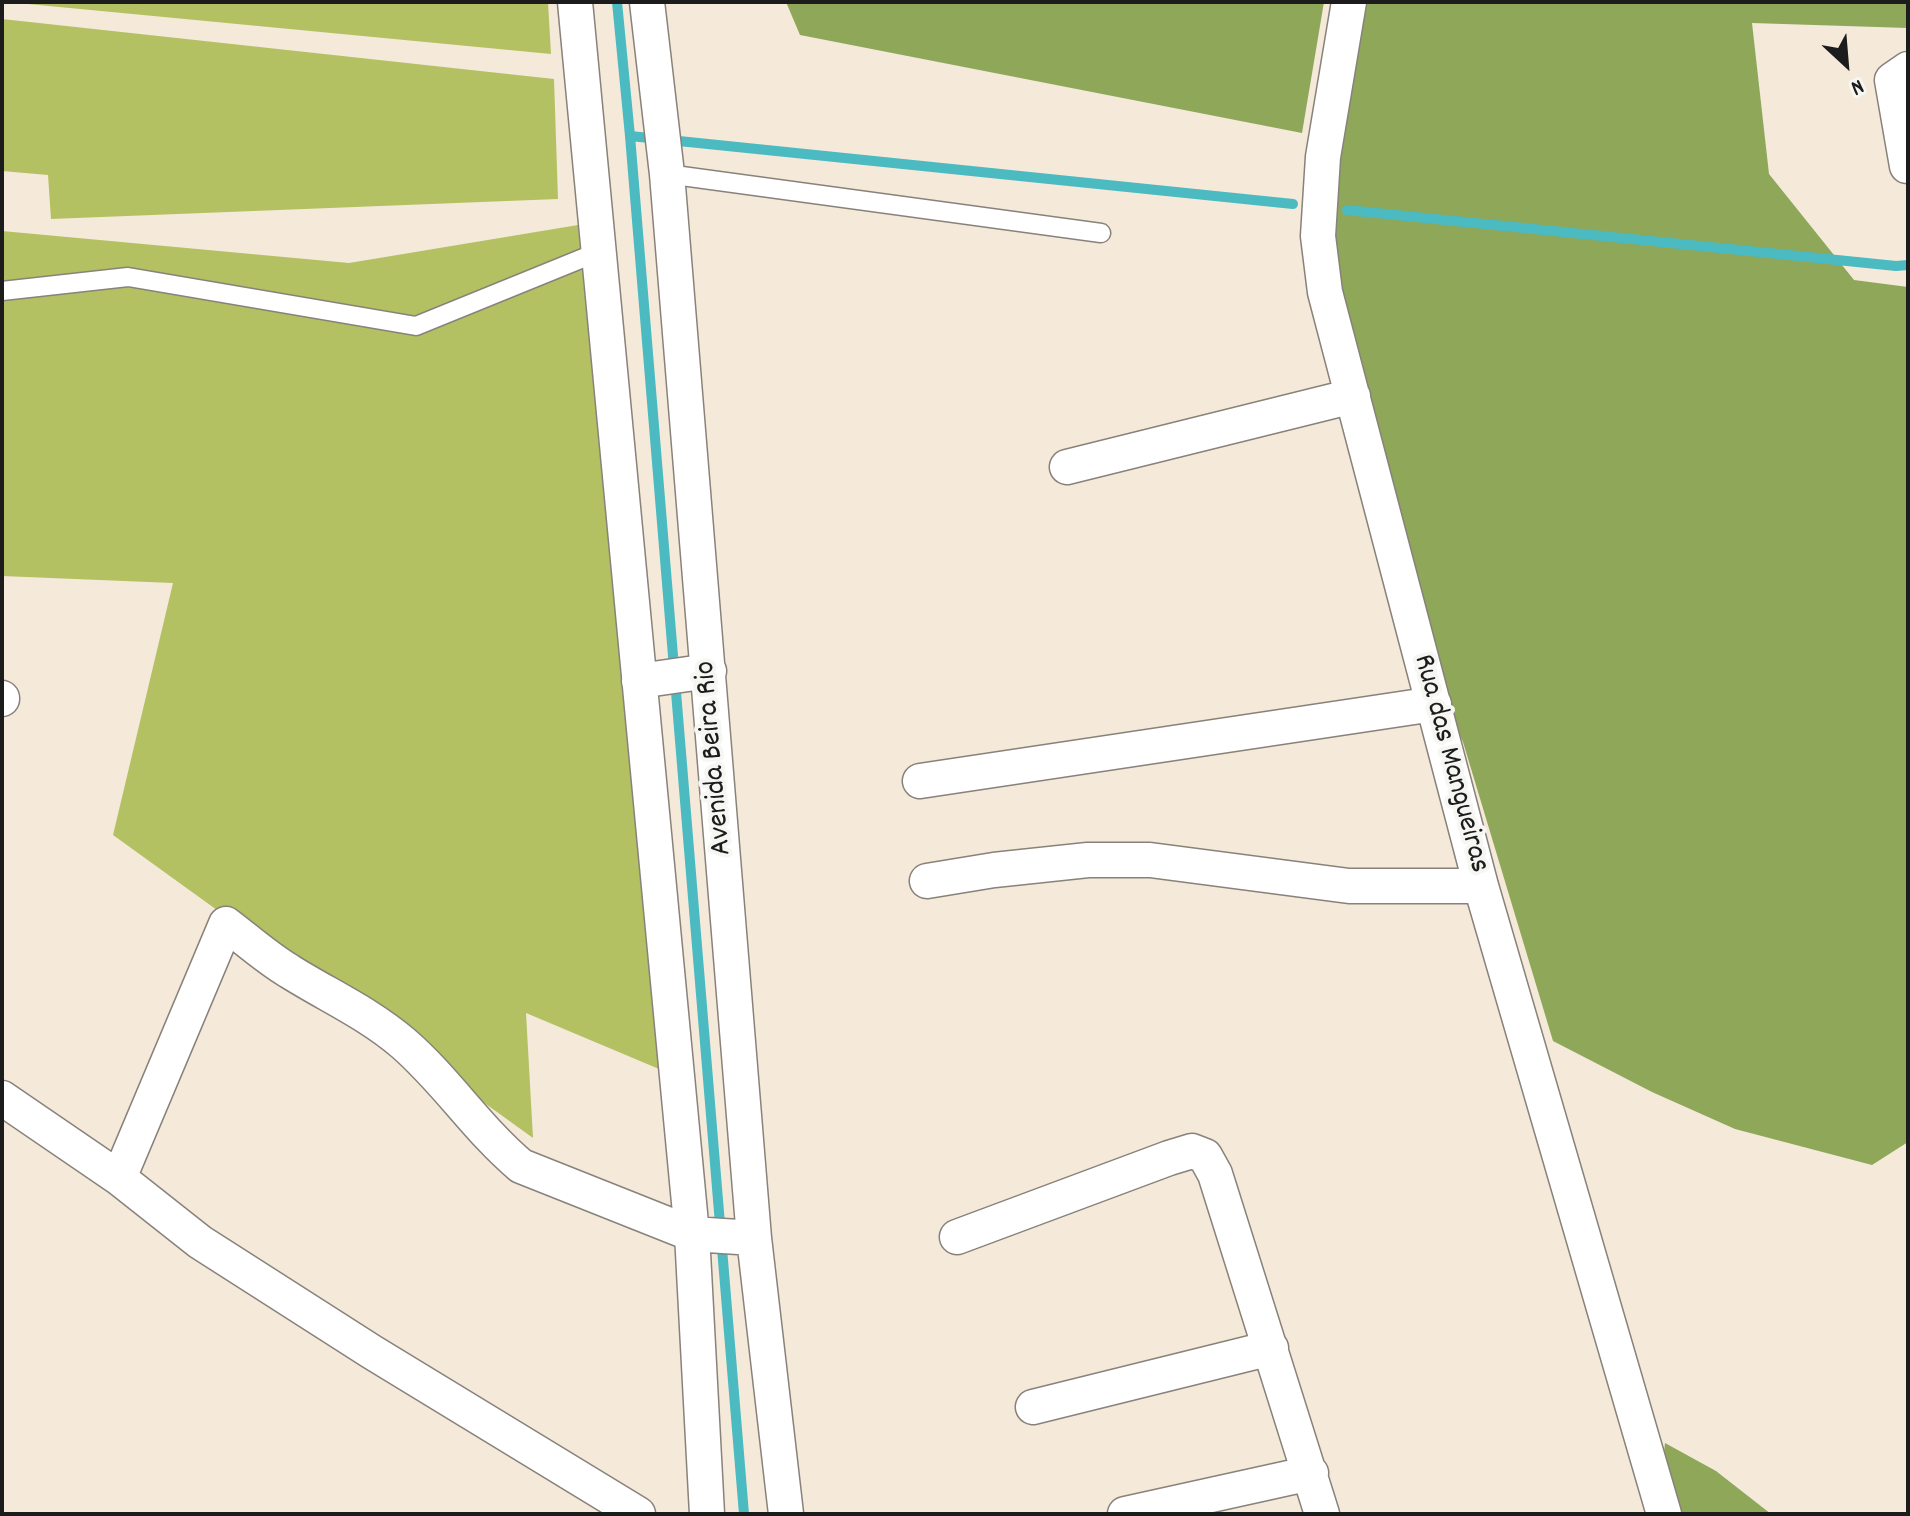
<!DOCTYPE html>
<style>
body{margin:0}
#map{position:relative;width:1910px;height:1516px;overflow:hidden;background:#f5e9da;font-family:Dekko,sans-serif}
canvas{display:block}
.frame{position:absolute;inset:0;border:4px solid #1c1c1c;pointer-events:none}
.north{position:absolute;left:1806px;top:24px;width:80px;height:80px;-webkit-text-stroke:6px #f6f6f2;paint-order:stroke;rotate:154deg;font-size:22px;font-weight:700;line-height:32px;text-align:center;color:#1c1c1c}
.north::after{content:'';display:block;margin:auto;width:28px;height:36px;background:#1c1c1c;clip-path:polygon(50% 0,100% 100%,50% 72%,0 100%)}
</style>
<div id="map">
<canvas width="1910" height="1516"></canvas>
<div class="frame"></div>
<div class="north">N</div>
</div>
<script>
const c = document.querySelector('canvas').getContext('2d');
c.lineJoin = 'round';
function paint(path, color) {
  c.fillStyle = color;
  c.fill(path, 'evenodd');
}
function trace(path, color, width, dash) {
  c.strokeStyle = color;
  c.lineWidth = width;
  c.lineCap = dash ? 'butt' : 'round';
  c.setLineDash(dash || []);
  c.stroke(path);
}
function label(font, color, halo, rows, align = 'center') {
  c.font = font + ' Dekko,sans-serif';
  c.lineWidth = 8;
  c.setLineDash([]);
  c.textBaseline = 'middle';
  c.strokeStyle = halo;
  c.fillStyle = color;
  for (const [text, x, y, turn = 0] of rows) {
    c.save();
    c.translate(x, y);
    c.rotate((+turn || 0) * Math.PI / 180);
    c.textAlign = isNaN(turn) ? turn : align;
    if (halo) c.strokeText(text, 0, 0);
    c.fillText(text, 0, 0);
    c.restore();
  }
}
const green = new Path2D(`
 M7 2H548L551 54Z
 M2 19 554 79 558 199 51 219 48 175 2 171Z
 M578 225 659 1069 526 1013 533 1138 113 835 173 583 2 576V231L349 263Z`);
const forest = new Path2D(`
 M786 2H1324L1302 133 800 35Z
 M1366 2H1908V28L1752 23 1769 174 1854 280 1908 287V1142L1872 1165 1735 1129 1652 1092 1553 1041 1463 742 1422 653 1333 255 1341 158Z
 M1665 1443 1716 1471 1771 1514H1658Z`);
const stream = new Path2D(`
 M617 2 630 136 1293 204
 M630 136 744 1514
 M1347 210 1896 266 1908 265`);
const lane = new Path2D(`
 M667 174 1101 233
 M2 291 128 277 416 326 598 252`);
const street = new Path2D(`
 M575 2 692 1234 707 1514
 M647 2 667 174 754 1238 786 1514
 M1349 2 1323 157 1318 236 1325 292 1481 886 1664 1514
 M1907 166 1892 80 1908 69
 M1067 467 1353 396
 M639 681 709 671
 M2 699V698
 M920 781 1434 704
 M927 881 994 870 1088 860H1150L1349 886H1481
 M2 1098 119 1178 200 1242 372 1352 638 1514
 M119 1178 226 924C246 939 267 958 289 971 327 995 368 1013 403 1043 446 1080 477 1129 521 1166L692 1234 754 1238
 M957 1237 1169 1158 1192 1151 1205 1156 1215 1174 1322 1514
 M1033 1407 1271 1348
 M1125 1514 1311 1473`);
const streetNames = [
 ["Avenida Beira Rio",716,758,-95],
 ["Rua das Mangueiras",1449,764,75]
];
paint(green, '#b3c163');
paint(forest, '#8ea759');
trace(stream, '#4bbac1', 10);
trace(lane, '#88827b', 21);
trace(street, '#88827b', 37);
trace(lane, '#fff', 18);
trace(street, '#fff', 34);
label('30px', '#1c1c1c', '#f6f6f2', streetNames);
</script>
